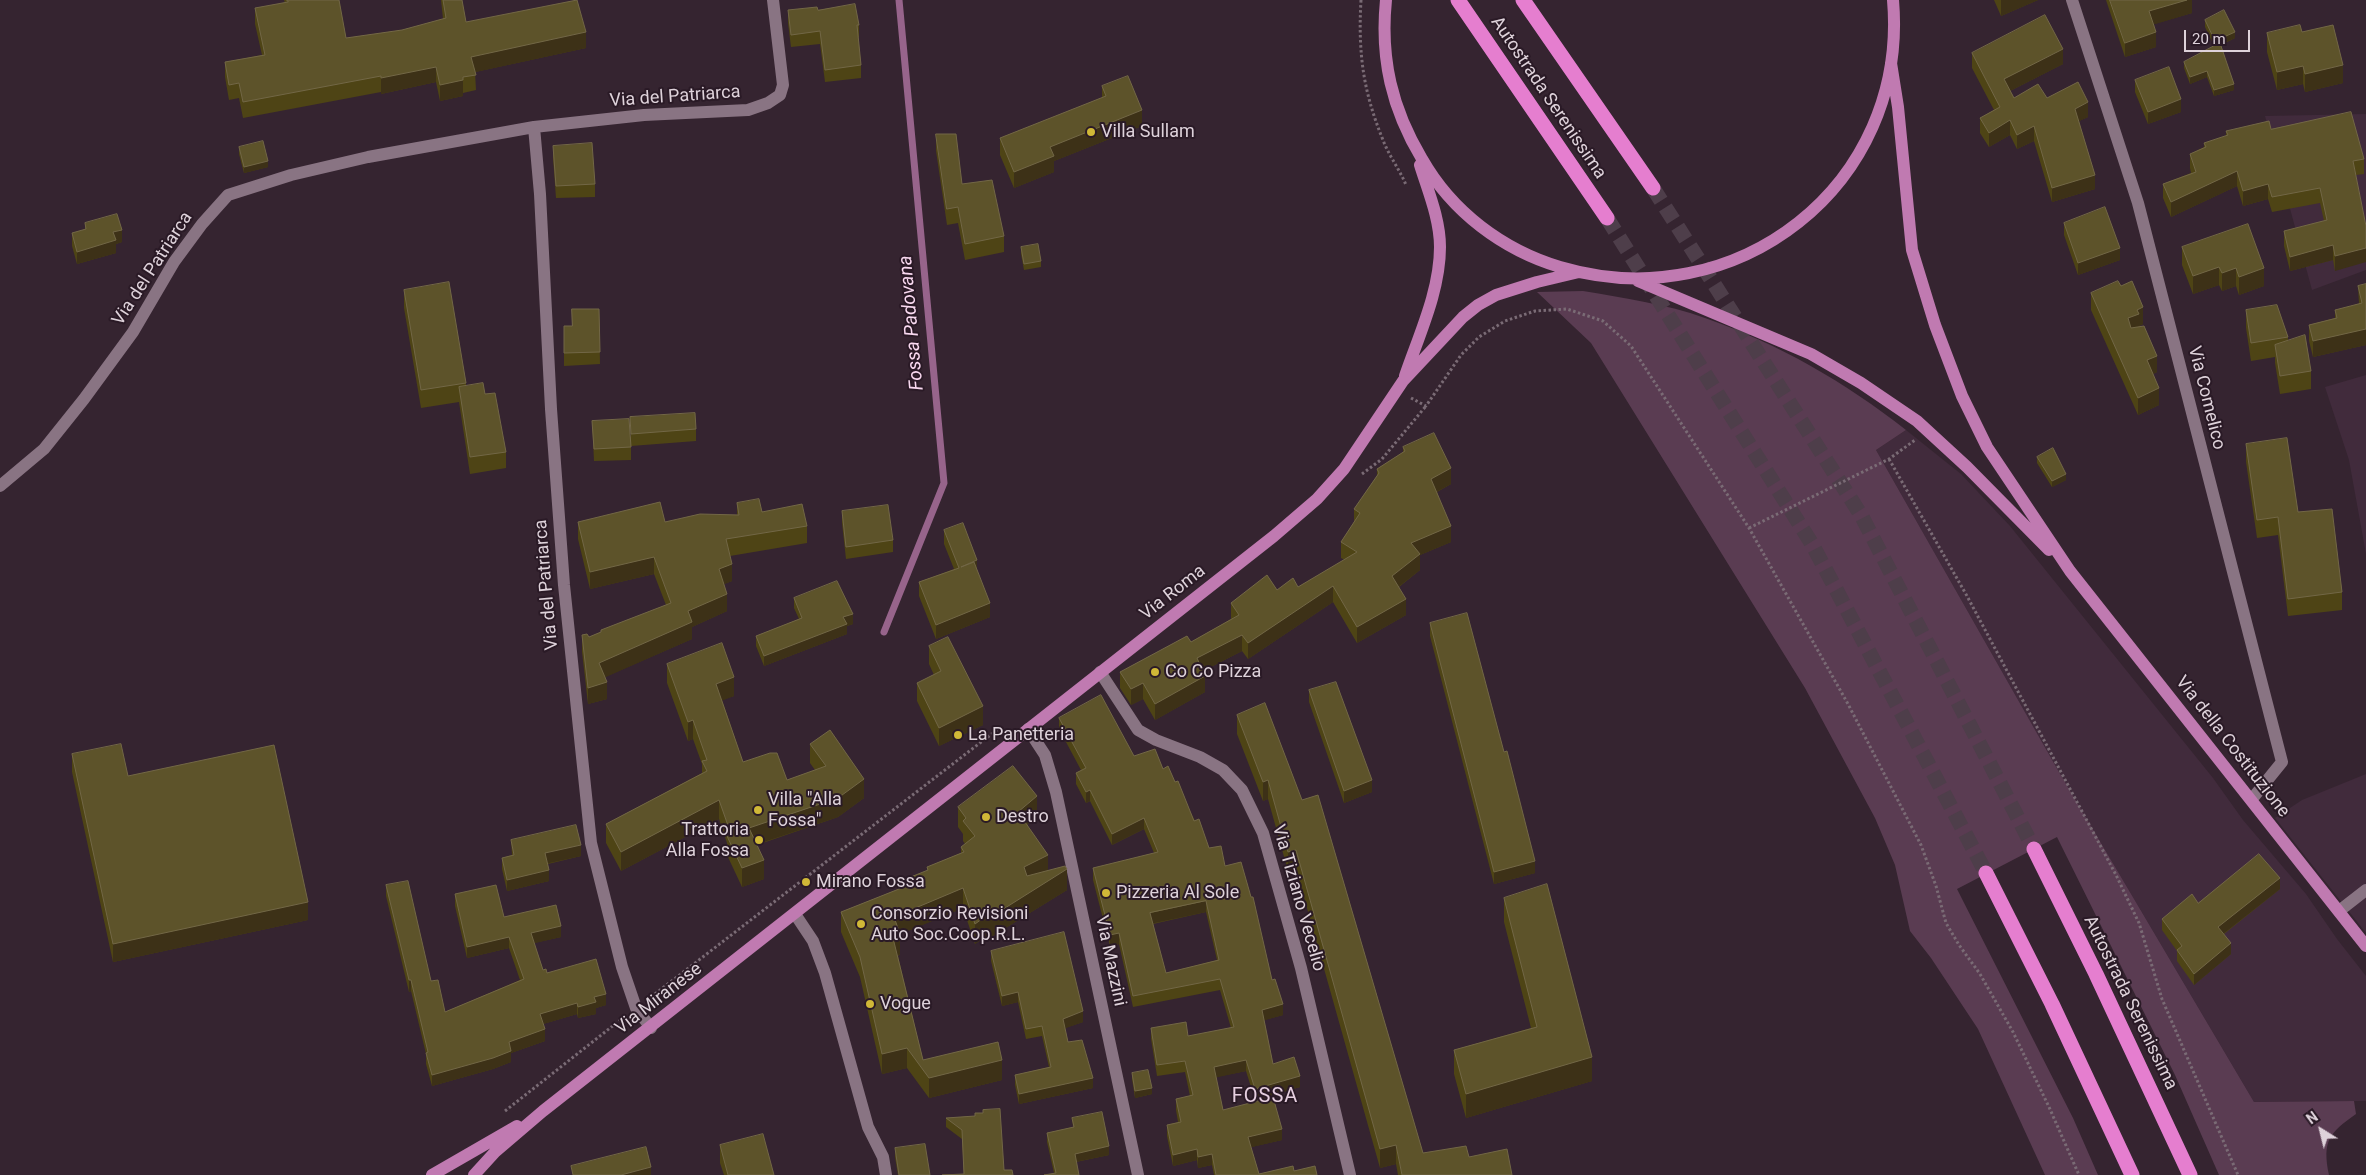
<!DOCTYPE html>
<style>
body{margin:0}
#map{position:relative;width:2366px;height:1175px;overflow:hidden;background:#352430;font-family:Roboto,sans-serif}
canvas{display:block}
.north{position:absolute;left:2296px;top:1105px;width:50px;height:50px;-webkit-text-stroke:4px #2a1a26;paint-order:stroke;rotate:324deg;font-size:14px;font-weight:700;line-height:20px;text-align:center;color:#ded2da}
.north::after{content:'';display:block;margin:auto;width:18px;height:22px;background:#ded2da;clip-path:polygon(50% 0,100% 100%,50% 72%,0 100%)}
.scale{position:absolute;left:2184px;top:30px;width:66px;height:22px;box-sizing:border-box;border:2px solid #ded2da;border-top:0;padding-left:6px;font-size:15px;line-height:18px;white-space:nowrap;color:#ded2da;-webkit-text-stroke:4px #2a1a26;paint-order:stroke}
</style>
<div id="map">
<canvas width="2366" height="1175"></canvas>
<div class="north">N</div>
<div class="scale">20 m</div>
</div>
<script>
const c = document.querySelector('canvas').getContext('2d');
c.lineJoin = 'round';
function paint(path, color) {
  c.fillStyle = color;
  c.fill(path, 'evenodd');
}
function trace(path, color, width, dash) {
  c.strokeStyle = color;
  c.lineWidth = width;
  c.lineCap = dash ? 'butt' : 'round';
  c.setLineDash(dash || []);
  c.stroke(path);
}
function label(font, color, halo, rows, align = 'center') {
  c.font = font + ' Roboto,sans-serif';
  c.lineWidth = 4;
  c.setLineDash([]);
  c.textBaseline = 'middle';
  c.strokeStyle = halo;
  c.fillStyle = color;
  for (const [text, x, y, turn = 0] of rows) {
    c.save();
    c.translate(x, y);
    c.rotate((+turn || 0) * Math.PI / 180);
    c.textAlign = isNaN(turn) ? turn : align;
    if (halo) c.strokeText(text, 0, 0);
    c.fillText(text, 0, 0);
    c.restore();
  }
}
const built = new Path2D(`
 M2366 114V270L2312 290 2265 116Z
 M2366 375V554L2349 460 2325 387Z
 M1906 430 1961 474 2010 526 2213 778 2243 820 2306 894 2337 939 2366 976V1101L2254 1102 2059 772 1876 450Z
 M2366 774V933L2275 818 2302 800Z`);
const green = new Path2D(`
 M1583 291C1624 298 1666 304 1705 318 1779 344 1845 382 1906 430L1876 450 2059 772 2254 1102 2354 1101 2356 1114C2329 1133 2322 1141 2329 1175H2219L2175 1075 2057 837 1957 889 2073 1118 2098 1175H2045L1978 1029 1931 958 1910 931 1895 865 1875 818 1805 688 1591 343 1537 292Z`);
const stream = new Path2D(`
 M884 632 944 483 899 0`);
const highwayTunnel = new Path2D(`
 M1653 188 1861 515 2034 849
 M1607 218 1812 544 1986 873`);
const path = new Path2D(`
 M1361 0C1358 53 1363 91 1383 140 1389 156 1400 170 1406 185
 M1411 398 1426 406 1461 355 1479 337 1505 321 1535 311 1567 309 1603 321 1631 346 1749 528 1848 704 1921 845 1936 886 1946 923 1959 945 1980 974 2013 1032 2049 1107 2079 1175
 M1889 459 1967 596 2116 875 2139 923 2162 999 2238 1175
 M1362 474 1382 459 1426 406
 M1749 528 1889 459 1915 440
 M651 997 998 729
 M505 1111 624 1017`);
const minor = new Path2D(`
 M2072 0 2138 203 2282 762 2252 799
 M534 127 540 194 551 409 564 585 591 843 622 967 636 1008 651 1028
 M0 486 44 449 84 399 133 332 174 262 202 224 228 195 291 175 368 157 534 127 644 115 748 110 768 103 780 95 783 85 773 0
 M1100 672 1138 730 1156 740 1200 757 1223 770 1242 790 1263 833 1301 968 1350 1175
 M1028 729 1045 755 1056 792 1138 1175
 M2339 911 2366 890
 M795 914 813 941 825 973 868 1127 883 1157 886 1175`);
const major = new Path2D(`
 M1386 0C1380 59 1392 109 1422 159 1452 212 1503 250 1560 267 1736 319 1909 185 1893 0
 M1891 63 1898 107 1912 250 1935 325 1962 396 1987 447 2070 571 2366 946
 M1638 281 1811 354 1861 383 1917 421 1967 467 2049 550
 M1405 376C1419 335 1440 291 1440 247 1440 219 1428 191 1420 165
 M432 1175 517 1126
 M474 1175 495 1152 543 1111 1274 536 1317 499 1344 469 1403 381 1463 317 1478 305 1496 295 1537 282 1579 272`);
const highway = new Path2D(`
 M1458 0 1607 218
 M1523 0 1653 188
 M2034 849 2096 974 2190 1175
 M1986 873 2052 1004 2132 1175`);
const wall = new Path2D(`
 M284 0H339L346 38 402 30 443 19 441 0H462L466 22 586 48 475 72 476 90 463 93V96L440 101 436 82 381 94V92L243 118 239 98 229 100 225 77V62L262 55 255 24V8L285 3Z
 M1994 0H2038L2001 16Z
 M2106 0H2192V13L2154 24 2156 47 2125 57Z
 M788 10H818L859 25V37H858L861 65V78L825 82 820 44 791 47 788 23Z
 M2205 20 2235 38 2221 45 2234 90 2214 96 2207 77 2190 84 2184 68V62L2214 46 2205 27Z
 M2302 32 2343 83 2305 92 2303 84 2277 90 2267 52V33Z
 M1972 53 2063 64 2010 91 2014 98H2047L2088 117 2079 121 2095 189 2052 202 2034 141 2017 149 2010 135 1989 147 1980 133V118L1994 110 1972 68Z
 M2135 80 2181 112 2148 124 2135 92Z
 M1102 86 1142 126 1054 161V172L1014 188 1000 155V138L1102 98Z
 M2271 129 2364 159V174L2356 175 2335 271 2333 260 2290 271 2284 246V231L2324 221 2320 203 2272 212 2268 199 2243 206 2237 186 2171 217 2163 198V184L2191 173 2190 168V154L2204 147V143L2226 136V131Z
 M936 134 962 184 1004 236V252L965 260 958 223 947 225 936 151Z
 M553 146 595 184V197L556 198 553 158Z
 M239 147 268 167 244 173 239 154Z
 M85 223 122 242 116 244V253L77 264 72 246V233L85 230Z
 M2064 223 2120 260 2078 275 2064 235Z
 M2248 224 2264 286 2239 295 2236 286 2222 291 2219 285 2193 294 2182 265V247Z
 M1021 247 1041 261V267L1024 270 1021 254Z
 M2366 284V345L2313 357 2309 341V325L2335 318V310L2359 304 2358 286Z
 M2121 286 2143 324 2139 326V327L2157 372 2153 374 2159 405 2138 415 2091 310V293Z
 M404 290 466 383V386L485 394 506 452V468L470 474 459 402 421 408 404 308Z
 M599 309 600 364 564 366V326H572Z
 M2246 310 2288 337V341L2311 371V389L2280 394 2275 363V357L2251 361 2246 328Z
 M630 417 696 429V441L631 446V460L594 461 592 421 631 437Z
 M2246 444 2298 512 2342 592V610L2288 616 2278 535 2257 538 2246 462Z
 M1403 447 1451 484 1437 492 1451 542 1420 555V570L1399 587 1406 615 1357 643 1333 602 1248 659 1242 651 1203 671 1205 692 1155 720 1143 699 1131 705 1120 688V672L1191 642 1231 619V603L1277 590 1298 587 1345 560 1341 558V542L1354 522V509L1377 476V469L1403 452Z
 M2037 457 2066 480 2052 487 2037 463Z
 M737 503 807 526V543L730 556 732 581 724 584 727 611 692 627V639L605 677 607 699 588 704 582 652V635L589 637 666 605 654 574 590 589 578 539V522H665L737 515Z
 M842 511 893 540V552L846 559 842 523Z
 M944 530 990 617 936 639 919 596V582L954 569 944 544Z
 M794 598 853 624 847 626V634L764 666 756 646V636L799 619 794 608Z
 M1430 623 1535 873 1494 884 1430 636Z
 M929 646 983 725 939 746 917 701V683L934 675 929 664Z
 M667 664 734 696 722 700 743 762 787 780 815 770 810 763V744L864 798 838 817 757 845 764 879 742 887 727 855V843L719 819 621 871 606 843V824L702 773V764L693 739 688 741 667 683Z
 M1309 690 1372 792 1344 803 1309 702Z
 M1265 703 1423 1153 1469 1157 1512 1175H1398L1396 1164 1380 1168 1296 869 1288 871 1268 799 1263 801 1237 734V715Z
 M1059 718 1134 756 1163 769 1175 782 1209 848 1225 866 1272 980 1283 1015 1264 1020 1273 1064 1300 1087 1255 1100 1246 1071 1216 1077 1223 1110 1282 1140 1251 1147 1259 1174 1294 1171 1317 1175H1214L1212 1165 1198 1168 1197 1160 1173 1166 1167 1136V1125L1178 1122 1176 1110V1099L1190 1096 1185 1072 1157 1076 1151 1039V1028L1188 1036 1231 1028 1220 990 1133 1007 1119 944 1110 946 1093 880V868L1154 853 1144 829 1112 845 1090 801 1086 803 1076 784V773L1081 770 1059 729ZM1206 912 1217 960 1166 973 1153 924Z
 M72 754 128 776 308 920 113 962 72 772Z
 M958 807 1037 816 1027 825 1048 870 1067 890 986 940V936L975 944 963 908 900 934V954L898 956 923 1060 1002 1080 929 1098 907 1068 882 1074 860 977 841 932V912L901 888V881L927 871V867L961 853V847L965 844 963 841V834L958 827Z
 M511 840 581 856 548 864 549 881 507 891 502 869V858L512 855Z
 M386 885 445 1012 520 980 509 948 467 958 455 906V894L504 917 561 937 534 943 543 970 606 1005 596 1008V1014L578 1018 577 1014 543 1024 545 1041 511 1053V1062L493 1069 432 1086 426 1064V1054L411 991 409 992 386 896Z
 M2280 889 2224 934 2231 954 2194 985 2177 961V951L2162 930V919L2198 903Z
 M1504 898 1592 1081 1466 1118 1454 1074V1050L1531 1028 1504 922Z
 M991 951 1083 1022 1065 1028 1068 1042 1093 1088 1019 1104 1015 1085V1075L1049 1067 1042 1036 1026 1039 1018 1002 1002 1006 991 961Z
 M1132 1073 1152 1094 1135 1098 1132 1079Z
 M975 1116 1004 1170 964 1174 962 1139 946 1127V1118Z
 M1072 1118 1109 1155 1076 1162 1079 1175 1054 1173 1047 1142V1133L1073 1127Z
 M720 1145 774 1175H724L720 1163Z
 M895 1148 930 1175H898L895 1157Z`);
const shadedWall = new Path2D(`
 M2001 0H2038L2001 16Z
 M2187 0H2192V13L2149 26V11Z
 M586 32V48L471 73V57Z
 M2156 32V47L2125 57V43Z
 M2235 32V38L2215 47V41Z
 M2063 49V64L2004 94V79Z
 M2343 65V83L2305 92V74Z
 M2303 66V84L2277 90V72Z
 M436 67V82L381 94V78Z
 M2207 71V77L2190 84V77Z
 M463 80V96L440 101V85Z
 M2234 84V90L2214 96V90Z
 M2181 99V112L2148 124V112Z
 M2088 102V117L2075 123V109Z
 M1142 110V126L1054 161V172L1014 188V172L1050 147Z
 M2010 120V135L1989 147V133Z
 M2034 126V141L2017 149V135Z
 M268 161V167L244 173V167Z
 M2237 171V186L2171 217V202Z
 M2095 175V189L2052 202V188Z
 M2268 184V199L2243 206V191Z
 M122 230V242L116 244V253L77 264V252L113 232Z
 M2333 245V260L2290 271V257Z
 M2120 248V260L2078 275V263Z
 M2366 248V262L2335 271V256Z
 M2219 267V285L2193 294V276Z
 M2236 268V286L2222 291V273Z
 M2264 268V286L2239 295V277Z
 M2143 307V324L2139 326V331L2128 335V318L2137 310Z
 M2366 329V345L2313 357V341Z
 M2157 356V372L2147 377V360Z
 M2159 388V405L2138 415V398Z
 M1451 468V484L1431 495V479Z
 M2066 474V480L2052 487V481Z
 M1451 526V542L1420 555V570L1392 592V576L1411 543Z
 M654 557V574L590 589V572Z
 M977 560V574L961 567Z
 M732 564V581L719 586V569Z
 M1333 586V602L1248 659V643Z
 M727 594V611L692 627V639L599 680V663L688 611Z
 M1406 599V615L1357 643V627Z
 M990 603V617L936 639V625Z
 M853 614V624L847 626V634L764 666V656L843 617Z
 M1242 635V651L1197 674V658Z
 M1205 676V692L1155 720V704Z
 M734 677V696L716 703V684Z
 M607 682V699L588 704V688Z
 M1143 683V699L1131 705V689Z
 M983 706V725L939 746V728Z
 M693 720V739L688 741V722Z
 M864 779V798L838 817 749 847V828Z
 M1268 780V799L1263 801V782Z
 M1372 780V792L1344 803V791Z
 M1090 790V801L1086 803V792Z
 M1037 796V816L1018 832V812Z
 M719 800V819L621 871V852Z
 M1144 818V829L1112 845V834Z
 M581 845V856L545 864V853Z
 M1296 850V869L1288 871V852Z
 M1048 855V875L1024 887V867Z
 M764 860V879L742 887V868Z
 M1535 861V873L1494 884V872Z
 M1067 869V890L986 940V920Z
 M549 870V881L507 891V880Z
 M2280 878V889L2218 938V927Z
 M963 888V908L894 937V917Z
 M1206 901V912L1150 924V913Z
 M308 902V920L113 962V944Z
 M986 916V936L975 944V924Z
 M561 926V937L531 944V933Z
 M1119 933V944L1110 946V935Z
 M900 934V954L893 958V938Z
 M509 937V948L467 958V947Z
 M2231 943V954L2194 985V974Z
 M409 980H411V991L409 992Z
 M1018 992V1002L1002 1006V996Z
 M606 994V1005L596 1008V1014L578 1018V1007L594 997Z
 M577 1003V1014L540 1025V1014Z
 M1283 1004V1015L1262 1021V1010Z
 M1083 1011V1022L1063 1029V1019Z
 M545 1029V1041L511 1053V1062L493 1069 432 1086V1075L509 1042Z
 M907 1048V1068L882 1074V1054Z
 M1592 1057V1081L1466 1118V1094Z
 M1002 1060V1080L929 1098V1078Z
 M1246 1060V1071L1214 1078V1067Z
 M1300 1076V1087L1255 1100V1089Z
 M1093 1078V1088L1019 1104V1094Z
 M1152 1088V1094L1135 1098V1091Z
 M1282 1129V1140L1248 1148V1137Z
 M1396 1145V1164L1380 1168V1149Z
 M1109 1146V1155L1075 1162V1154Z
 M1197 1149V1160L1173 1166V1155Z
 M1212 1154V1165L1198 1168V1157Z
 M651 1167V1175H621Z`);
const building = new Path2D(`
 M287 0H339L346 38 402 30 446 18 443 0H462L466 22 577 0 586 32 471 57 476 75 463 77V80L440 85 436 67 381 78V76L243 102 239 83 229 85 225 62 265 55 255 8 288 2Z
 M2110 0H2187L2149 11 2156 32 2125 43Z
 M855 4 859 25H857L861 65 825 70 820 31 791 35 788 10 817 7 818 10Z
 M2224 10 2235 32 2215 41 2205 20Z
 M2045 15 2063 49 2004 79 2014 98 2038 84 2047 98 2078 82 2088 102 2075 109 2095 175 2052 188 2034 126 2017 135 2010 120 1989 133 1980 118 2000 107 1972 53Z
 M2300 25 2302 32 2333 25 2343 65 2305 74 2303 66 2277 72 2267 33Z
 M2220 43 2234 84 2214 90 2207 71 2190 77 2184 62Z
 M2169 67 2181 99 2148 112 2135 80Z
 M1128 76 1142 110 1050 147 1054 156 1014 172 1000 138 1106 96 1102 86Z
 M2351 112 2364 159 2353 161 2366 226V248L2335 256 2333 245 2290 257 2284 231 2327 220 2320 188 2272 197 2268 184 2243 191 2237 171 2171 202 2163 184 2196 172 2190 154 2206 147 2204 143 2228 135 2226 131 2269 121 2271 129Z
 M936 134H956L962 184 992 180 1004 236 965 244 958 207 947 209Z
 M263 141 268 161 244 167 239 147Z
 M592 143 595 184 556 186 553 146Z
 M2105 207 2120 248 2078 263 2064 223Z
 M117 214 122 230 113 232 116 240 77 252 72 233 86 229 85 223Z
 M2248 224 2264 268 2239 277 2236 268 2222 273 2219 267 2193 276 2182 247Z
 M1038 244 1041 261 1024 264 1021 247Z
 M2118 281 2121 286 2132 281 2143 307 2137 310 2139 314 2128 318 2131 328 2144 326 2157 356 2147 360 2159 388 2138 398 2091 293Z
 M449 282 466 383 421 390 404 290Z
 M2366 284V329L2313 341 2309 325 2337 318 2335 310 2362 303 2358 286Z
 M2277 305 2288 337 2251 343 2246 310Z
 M572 309H599L600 352 564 353V326H572Z
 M2305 335 2311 371 2280 376 2275 345Z
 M483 383 485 394 495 393 506 452 470 457 459 387Z
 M695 413 696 429 631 434 630 417Z
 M629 419 631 447 594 449 592 421Z
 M1434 433 1451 468 1431 479 1451 526 1411 543 1420 554 1392 576 1406 599 1357 627 1333 586 1248 643 1242 635 1197 658 1205 676 1155 704 1143 683 1131 689 1120 672 1187 636 1191 642 1239 615 1231 603 1267 575 1277 590 1293 578 1298 587 1357 552 1341 542 1360 513 1354 509 1379 473 1377 469 1405 451 1403 447Z
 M2287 438 2298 512 2332 509 2342 592 2288 599 2278 517 2257 520 2246 444Z
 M2053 448 2066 474 2052 481 2037 457Z
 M759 499 762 512 802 504 807 526 726 539 732 564 719 569 727 594 688 611 692 622 599 663 607 682 588 688 582 635 587 634 589 637 601 632V630L671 603 654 557 590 572 578 522 660 502 665 522 700 514 739 515 737 503Z
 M888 505 893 540 846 547 842 511Z
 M963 523 977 560 961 567 974 562 990 603 936 625 919 582 959 568 944 530Z
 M837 581 853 614 843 617 847 624 764 656 756 636 802 618 794 598Z
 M1467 613 1504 752 1507 751 1535 861 1494 872 1430 623Z
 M948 637 983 706 939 728 917 683 941 671 929 646Z
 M722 643 734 677 716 684 743 762 770 753H777L787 780 826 766 810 744 830 730 864 779 838 798 749 828 764 860 742 868 727 836 731 834 719 800 621 852 606 824 707 771 702 761 707 760 693 720 688 722 667 664Z
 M1336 682 1372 780 1344 791 1309 690Z
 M1101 695 1134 756 1155 749 1163 769 1168 766 1175 782 1178 781 1194 821 1199 819 1209 848 1221 846 1225 866 1241 862 1251 897H1253L1272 980 1275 979 1283 1004 1262 1010 1273 1064 1294 1057 1300 1076 1255 1089 1246 1060 1214 1067 1223 1110 1273 1097 1282 1129 1248 1137 1259 1174 1293 1166 1294 1171 1315 1166 1317 1175H1216L1212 1154 1198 1157 1197 1149 1173 1155 1167 1125 1181 1122 1176 1099 1193 1095 1185 1061 1157 1065 1151 1028 1186 1022 1188 1036 1234 1027 1220 979 1133 996 1119 933 1110 935 1093 868 1158 852 1144 818 1112 834 1090 790 1086 792 1076 773 1086 768 1059 718ZM1206 901 1219 960 1166 973 1150 913Z
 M1265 703 1302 800 1318 795 1423 1153 1466 1146 1469 1157 1507 1149 1512 1175H1402L1396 1145 1380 1149 1296 850 1288 852 1268 780 1263 782 1237 715Z
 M121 744 128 776 274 745 308 902 113 944 72 754Z
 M1013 766 1037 796 1018 812 1048 855 1024 867 1027 876 1065 866 1067 869 986 920V916L975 924 963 888 894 917 900 934 893 938 923 1060 998 1042 1002 1060 929 1078 907 1048 882 1054 860 957 841 912 904 887 901 881 928 870 927 867 964 852 961 847 975 836 963 821 966 818 958 807Z
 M576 825 581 845 545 853 549 870 507 880 502 858 514 855 511 840Z
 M2259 854 2280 878 2218 927 2231 943 2194 974 2177 950 2182 946 2162 919 2192 894 2198 903Z
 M408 881 431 981 438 980 445 1012 524 979 509 937 467 947 455 894 496 885 504 917 556 905 561 926 531 933 543 970 546 969 547 973 596 959 606 994 594 997 596 1002 578 1007 577 1003 540 1014 545 1029 509 1042 511 1051 493 1058 432 1075 426 1053 428 1052 411 980H409L386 885Z
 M1547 884 1592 1057 1466 1094 1454 1050 1537 1027 1504 898Z
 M1064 932 1083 1011 1063 1019 1068 1042 1082 1040 1093 1078 1019 1094 1015 1075 1051 1067 1042 1026 1026 1029 1018 992 1002 996 991 951Z
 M1148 1070 1152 1088 1135 1091 1132 1073Z
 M1000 1109 1004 1170H1012L1013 1175H942L964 1174 962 1130 946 1118 975 1116V1113H983V1110Z
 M1102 1112 1109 1146 1075 1154 1079 1175H1044L1056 1173 1047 1133 1074 1127 1072 1118Z
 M763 1134 774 1175H728L720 1145Z
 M925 1144 930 1175H899L895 1148Z
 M646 1147 651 1167 621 1175H573L571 1166Z`);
const markers = [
 [1091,132,5,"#d0b837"],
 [1155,672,5,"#d0b837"],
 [958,735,5,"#d0b837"],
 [758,810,5,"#d0b837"],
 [986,817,5,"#d0b837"],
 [759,840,5,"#d0b837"],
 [806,882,5,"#d0b837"],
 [1106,893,5,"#d0b837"],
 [861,924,5,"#d0b837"],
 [870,1004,5,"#d0b837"]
];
const streetNames = [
 ["Via del Patriarca",675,97,-4],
 ["Autostrada Serenissima",1548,98,56],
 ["Via del Patriarca",153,269,-57],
 ["Via Comelico",2206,398,76],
 ["Via del Patriarca",547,585,-95],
 ["Via Roma",1173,593,-38],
 ["Via della Costituzione",2232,747,52],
 ["Via Tiziano Vecelio",1298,898,74],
 ["Via Mazzini",1110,961,78],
 ["Via Miranese",659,999,-38],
 ["Autostrada Serenissima",2130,1003,64]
];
const poiNames = [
 ["Villa Sullam",1101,132],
 ["Co Co Pizza",1165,672],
 ["La Panetteria",968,735],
 ["Villa \"Alla",768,800],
 ["Fossa\"",768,821],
 ["Destro",996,817],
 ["Trattoria",749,830,"right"],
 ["Alla Fossa",749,851,"right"],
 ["Mirano Fossa",816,882],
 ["Pizzeria Al Sole",1116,893],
 ["Consorzio Revisioni",871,914],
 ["Auto Soc.Coop.R.L.",871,935],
 ["Vogue",880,1004]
];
const waterNames = [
 ["Fossa Padovana",912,323,-95]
];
const quarterNames = [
 ["FOSSA",1265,1097]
];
paint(built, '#412b3c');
paint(green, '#5a3c52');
trace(stream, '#97648b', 7);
trace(highwayTunnel, '#4e3e4a', 15, [15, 8]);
trace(path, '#7a6b75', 3, [2.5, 2.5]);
trace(minor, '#897483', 12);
trace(major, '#c07ab1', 12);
trace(highway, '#e57ecf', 15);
paint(wall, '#4e4415');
paint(shadedWall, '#3d3117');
paint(building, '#5d532a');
trace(building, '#726746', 1);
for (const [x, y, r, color] of markers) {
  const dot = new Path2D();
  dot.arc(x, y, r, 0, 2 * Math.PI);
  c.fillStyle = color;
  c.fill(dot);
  trace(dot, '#2a1a26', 2);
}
label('18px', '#ded2da', '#2a1a26', streetNames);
label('18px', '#ded2da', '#2a1a26', poiNames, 'left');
label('italic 19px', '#f9d9f0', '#2a1a26', waterNames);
c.letterSpacing = '1px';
label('20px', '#e6cfe0', '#2a1a26', quarterNames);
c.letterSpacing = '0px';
</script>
